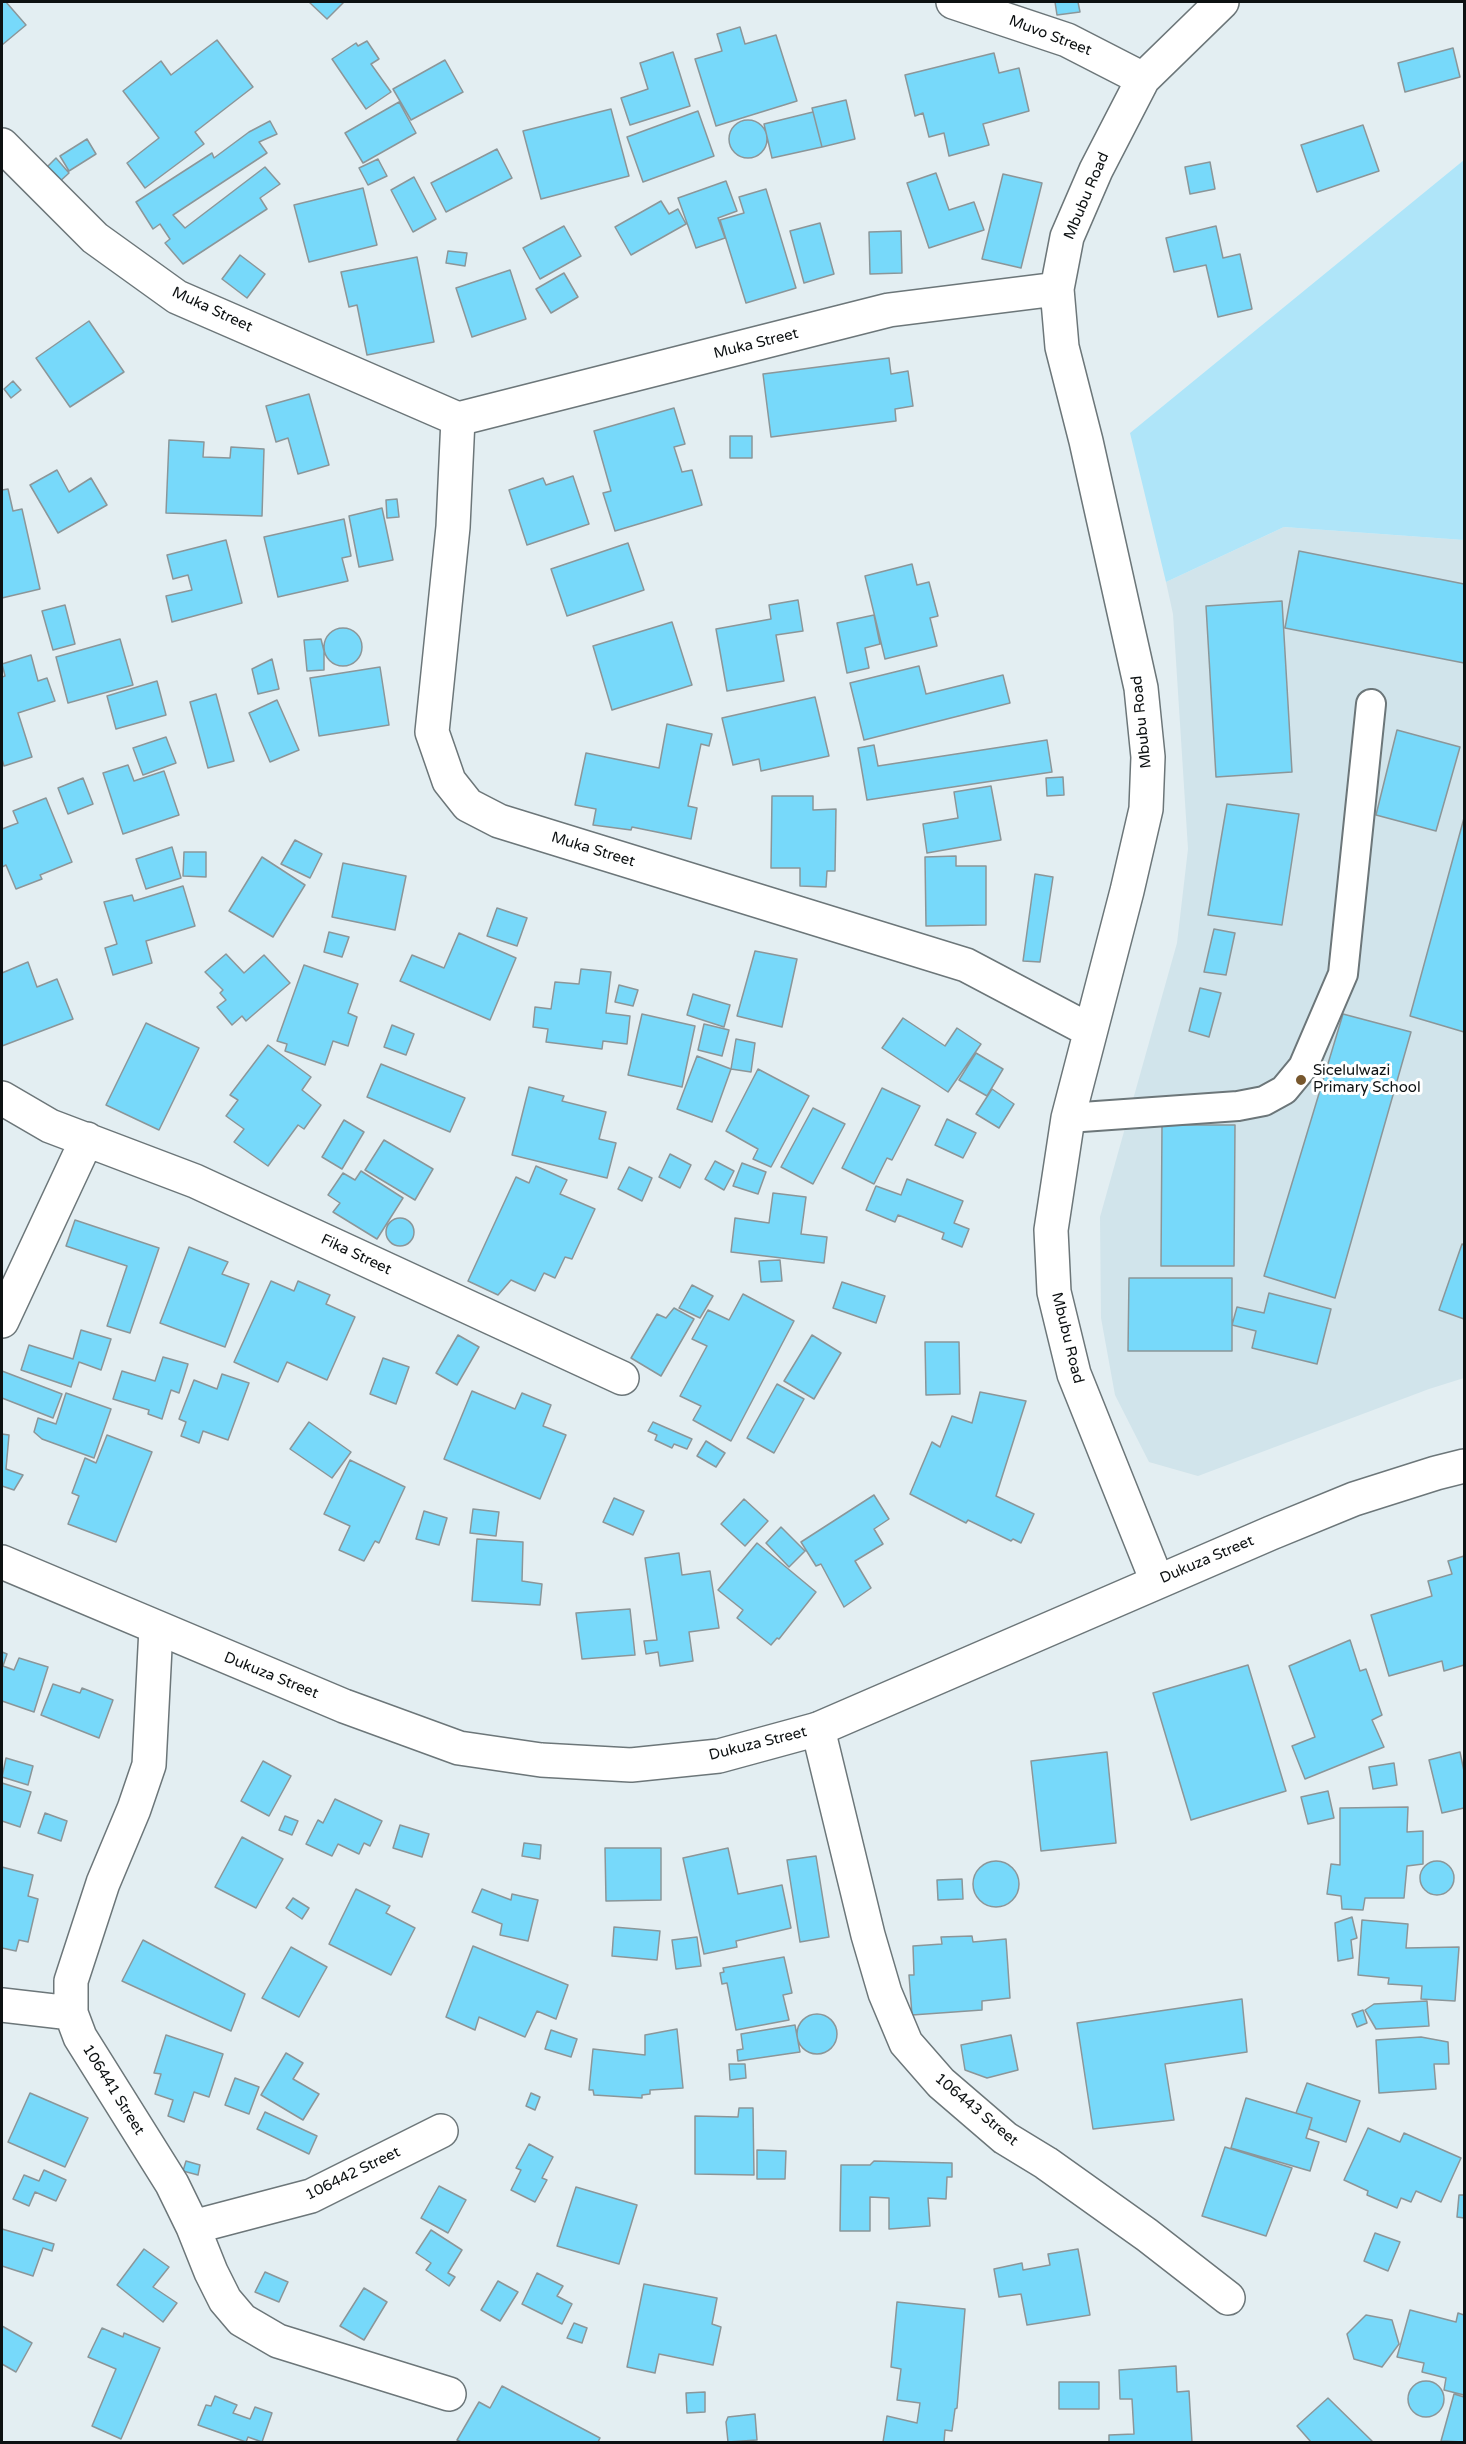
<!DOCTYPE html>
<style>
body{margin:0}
#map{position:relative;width:1466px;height:2444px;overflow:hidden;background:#e3eef2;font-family:"Varela Round",sans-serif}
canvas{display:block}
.frame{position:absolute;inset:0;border:3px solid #0d1112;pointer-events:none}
</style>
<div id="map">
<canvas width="1466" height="2444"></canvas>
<div class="frame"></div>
</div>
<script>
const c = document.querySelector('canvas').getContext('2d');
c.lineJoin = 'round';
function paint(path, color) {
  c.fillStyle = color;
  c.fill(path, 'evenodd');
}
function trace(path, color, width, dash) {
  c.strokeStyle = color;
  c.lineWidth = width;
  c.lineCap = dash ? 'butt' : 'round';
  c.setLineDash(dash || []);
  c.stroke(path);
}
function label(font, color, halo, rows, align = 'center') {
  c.font = font + ' "Varela Round",sans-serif';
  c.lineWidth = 6;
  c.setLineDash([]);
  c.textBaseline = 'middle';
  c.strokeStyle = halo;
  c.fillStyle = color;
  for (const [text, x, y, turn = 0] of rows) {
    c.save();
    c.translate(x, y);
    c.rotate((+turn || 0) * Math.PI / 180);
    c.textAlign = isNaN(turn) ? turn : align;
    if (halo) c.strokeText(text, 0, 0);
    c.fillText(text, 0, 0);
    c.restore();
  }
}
const built = new Path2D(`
 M1284 527 1464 540V1378L1429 1389 1198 1476 1149 1462 1115 1395 1101 1318 1100 1217 1177 943 1188 849 1173 614 1166 582Z`);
const green = new Path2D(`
 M1464 160V540L1284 527 1166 582 1130 433Z`);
const building = new Path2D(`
 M2 2H6L26 25 2 45Z
 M309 2H344L327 19Z
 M1055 2H1078L1080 12 1057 15Z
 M740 27 745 44 776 35 797 101 716 126 695 59 722 51 717 34Z
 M217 40 253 87 195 132 204 144 145 188 127 163 159 138 123 91 161 61 171 75Z
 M367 41 379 59 371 64 391 92 366 109 332 59 356 43 358 46Z
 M1453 48 1460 77 1405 92 1398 63Z
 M673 52 690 106 630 125 621 98 648 89 640 63Z
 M994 53 999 73 1019 68 1029 111 983 124 989 145 949 156 944 133 929 137 923 113 915 116 905 75Z
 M445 60 463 92 411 120 393 89Z
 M846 100 855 139 822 147 812 108Z
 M399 102 416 133 363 163 345 133Z
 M611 109 629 176 541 199 523 131Z
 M698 111 714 156 643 182 627 137Z
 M813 112 822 147 772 158 764 124Z
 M729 139a19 19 0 1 1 38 0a19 19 0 1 1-38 0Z
 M270 121 277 134 259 142 267 153 173 215 185 228 265 167 280 184 260 198 267 209 183 264 165 243 170 239 160 224 153 229 136 202 212 153 214 158 249 132Z
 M1363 125 1379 171 1317 192 1301 145Z
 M87 139 96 154 69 171 60 156Z
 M497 149 512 178 446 212 431 183Z
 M56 158 69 173 57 184 44 170Z
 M378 159 387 176 368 185 359 168Z
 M1210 162 1215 189 1190 194 1185 167Z
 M936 173 949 210 974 202 984 230 929 248 907 183Z
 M1003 174 1042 183 1021 268 982 259Z
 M414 177 436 219 413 232 391 190Z
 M726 181 737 211 718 218 725 238 696 248 678 198Z
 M363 188 377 245 309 262 294 205Z
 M766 189 796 288 746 303 720 220 744 213 739 197Z
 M661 201 669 214 678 209 686 224 631 255 615 227Z
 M820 223 834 274 804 283 790 231Z
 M564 226 581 256 540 279 523 248Z
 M1216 226 1223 258 1240 254 1252 309 1218 317 1206 265 1174 272 1166 238Z
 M901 231 902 273 870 274 869 232Z
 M448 251 467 253 465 266 446 263Z
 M240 255 265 274 247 298 222 279Z
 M417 257 434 342 367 355 357 305 349 307 341 272Z
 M510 270 526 319 472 337 456 288Z
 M564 273 578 297 551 313 536 289Z
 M89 321 124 372 70 407 36 358Z
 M889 358 891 374 908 371 913 406 895 409 896 421 771 437 763 374Z
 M13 381 21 390 11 398 4 389Z
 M309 394 329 465 298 474 288 438 276 442 266 406Z
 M674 408 685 444 674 447 682 472 692 470 702 505 615 531 603 493 611 491 594 431Z
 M730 436H752V458H730Z
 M169 440 204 442 203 457 230 458 231 447 264 449 262 516 166 513Z
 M57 470 69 492 91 478 107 505 58 533 30 485Z
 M573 476 589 524 527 545 509 490 543 478 546 485Z
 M8 489 13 511 22 509 40 589 2 598V490Z
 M397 499 399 517 387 518 386 500Z
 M382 508 393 560 359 567 349 516Z
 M344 519 351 556 342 558 348 581 278 597 264 537Z
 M226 540 242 603 172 622 166 596 192 590 188 575 173 579 167 555Z
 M628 543 644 590 567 616 551 569Z
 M1299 551 1464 584V663L1285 628Z
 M912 564 917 585 929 582 938 616 930 618 937 646 885 659 865 576Z
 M798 600 803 631 776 635 784 681 727 691 716 629 771 619 769 605Z
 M1282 601 1292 772 1216 777 1206 606Z
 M65 605 75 644 53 650 42 611Z
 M874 615 880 644 865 648 869 668 847 673 837 623Z
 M672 622 692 685 612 710 593 646Z
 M324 647a19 19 0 1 1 38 0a19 19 0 1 1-38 0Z
 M120 639 133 685 68 703 56 657Z
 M321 639 324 651V670L307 671 304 640Z
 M31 655 38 681 47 678 55 701 18 713 32 757 4 766 2 759V677L5 676 2 664Z
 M272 659 279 689 258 694 252 669Z
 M919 666 926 694 1003 675 1010 703 864 740 850 683Z
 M380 667 389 725 319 736 310 678Z
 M157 681 166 715 116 729 107 696Z
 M216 694 234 761 208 768 190 702Z
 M815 697 829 756 761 771 759 759 733 765 722 718Z
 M277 700 299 750 270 762 249 713Z
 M667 724 712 734 709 746 701 744 688 806 697 808 691 839 632 827 631 830 593 825 596 809 575 805 586 753 659 768Z
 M1397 730 1460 747 1436 831 1376 815Z
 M166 737 176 763 143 775 133 748Z
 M1047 740 1052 772 867 800 858 748 874 745 878 766Z
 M128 765 134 781 164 771 179 815 123 834 103 773Z
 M1063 777 1064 795 1047 796 1046 778Z
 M83 778 93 804 68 814 58 788Z
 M991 786 1001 840 927 853 923 824 958 818 954 792Z
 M772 796H813V810L836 809 835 871H827L826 887 800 886V868H771Z
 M46 798 72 862 40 875 42 879 16 889 6 865 2 867V829L18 823 13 811Z
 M1227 804 1299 814 1282 925 1208 915Z
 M1464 818V1032L1410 1016Z
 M295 840 322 854 310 878 281 864Z
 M172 847 181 878 146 889 136 859Z
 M184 852H206V877L183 876Z
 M956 856V866H986V925L926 926 925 857Z
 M262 857 305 885 273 937 229 911Z
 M343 863 406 876 395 930 332 917Z
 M1035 874 1053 877 1040 962 1023 961Z
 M183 886 195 926 146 941 152 963 113 975 105 948 117 944 104 902 132 895 134 901Z
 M497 908 527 918 517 946 487 936Z
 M1214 929 1235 933 1226 975 1204 972Z
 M329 932 349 937 342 957 324 952Z
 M459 933 516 958 490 1020 400 981 412 955 444 968Z
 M755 951 797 959 782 1027 737 1016Z
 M226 954 244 973 264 955 290 983 246 1021 242 1016 232 1025 217 1007 226 1000 220 993 223 990 205 972Z
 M28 962 37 987 57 979 73 1019 2 1046V973Z
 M304 965 358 984 348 1013 357 1017 348 1046 333 1041 325 1065 285 1051 287 1044 277 1041Z
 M581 969 611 972 606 1013 630 1016 627 1044 603 1041 602 1049 546 1042 548 1029 533 1027 535 1007 551 1009 555 982 579 984Z
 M619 985 638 990 633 1006 615 1002Z
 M1200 988 1221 993 1209 1037 1189 1031Z
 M693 994 730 1005 724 1027 687 1015Z
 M642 1014 695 1026 682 1087 628 1075Z
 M1343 1014 1411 1032 1335 1298 1264 1276Z
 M903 1018 945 1046 957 1028 981 1044 948 1092 882 1048Z
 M146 1023 199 1048 159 1130 106 1105Z
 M704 1024 729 1030 722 1056 698 1050Z
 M392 1025 414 1034 406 1055 384 1047Z
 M736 1039 755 1043 751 1072 731 1069Z
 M268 1045 311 1077 302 1090 321 1105 304 1129 298 1125 268 1166 234 1142 244 1129 226 1116 238 1100 230 1095Z
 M976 1053 1003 1069 987 1096 959 1080Z
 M697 1056 731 1069 712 1122 677 1109Z
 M381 1064 465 1098 450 1132 367 1097Z
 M758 1069 809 1096 771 1167 753 1159 758 1149 726 1131Z
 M529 1087 564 1096 562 1101 606 1112 599 1139 616 1143 607 1178 512 1155Z
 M882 1088 920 1106 892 1160 887 1158 874 1184 842 1168Z
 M992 1089 1014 1104 999 1128 976 1114Z
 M813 1108 845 1124 813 1184 781 1167Z
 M947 1119 976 1133 963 1158 935 1145Z
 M344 1120 364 1132 342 1169 322 1157Z
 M1162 1125H1235L1234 1266H1161Z
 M384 1140 433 1169 415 1200 365 1170Z
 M670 1154 691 1165 680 1188 659 1177Z
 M715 1161 734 1171 724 1190 705 1179Z
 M742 1163 766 1172 758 1194 733 1186Z
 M536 1166 567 1180 560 1194 595 1209 572 1259 565 1257 555 1278 544 1273 535 1291 511 1280 498 1295 468 1281 516 1177 529 1183Z
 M629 1167 652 1178 642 1201 618 1189Z
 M361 1171 403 1198 377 1239 333 1212 340 1203 328 1195 343 1173 355 1180Z
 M907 1179 963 1201 954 1223 969 1229 962 1247 942 1239 944 1233 898 1215 895 1222 866 1210 876 1186 901 1195Z
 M773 1193 806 1197 801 1234 827 1237 824 1263 731 1252 735 1218 769 1223Z
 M386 1232a14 14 0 1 1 28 0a14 14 0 1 1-28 0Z
 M75 1220 159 1248 130 1333 107 1326 127 1266 66 1246Z
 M1462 1244 1464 1245V1319L1439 1310Z
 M189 1247 228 1262 222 1274 249 1284 225 1347 160 1323Z
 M780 1260 782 1281 761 1282 759 1261Z
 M1129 1278H1232V1351H1128Z
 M271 1281 294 1291 298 1281 330 1295 326 1304 355 1317 327 1380 287 1362 278 1382 234 1362Z
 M842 1282 885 1296 876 1323 833 1308Z
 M692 1285 713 1296 700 1318 679 1308Z
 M1269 1293 1331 1309 1317 1364 1252 1348 1256 1331 1232 1325 1237 1307 1264 1313Z
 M743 1294 794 1321 731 1441 693 1420 701 1406 680 1396 707 1346 692 1339 708 1310 729 1320Z
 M674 1308 694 1319 661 1376 631 1358 657 1314 666 1318Z
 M81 1330 111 1339 101 1370 79 1362 71 1387 21 1370 29 1345 73 1359Z
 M458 1335 479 1347 457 1385 436 1373Z
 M812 1335 841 1353 814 1399 784 1381Z
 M925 1342H959L960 1394 926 1395Z
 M163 1357 188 1364 179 1393 171 1390 162 1419 148 1414 149 1410 113 1399 122 1371 155 1381Z
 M383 1358 409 1367 396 1404 370 1394Z
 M2 1371 62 1394 53 1418 2 1398Z
 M222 1374 249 1383 228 1440 203 1431 199 1443 181 1436 186 1422 179 1419 194 1380 217 1389Z
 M777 1384 804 1399 774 1453 747 1438Z
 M472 1391 515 1409 522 1393 551 1405 543 1426 566 1435 540 1499 444 1459Z
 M980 1392 1026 1401 996 1496 1034 1514 1021 1543 1013 1539 1011 1541 968 1520 966 1523 910 1494 932 1442 940 1447 952 1416 972 1423Z
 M66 1393 111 1409 94 1458 42 1439 34 1432 38 1418 56 1424Z
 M309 1422 351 1452 332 1478 290 1449Z
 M653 1422 692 1439 687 1449 674 1444 672 1448 655 1440 657 1435 648 1431Z
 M2 1434 9 1435 6 1469 23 1475 14 1490 2 1486Z
 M107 1435 152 1452 116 1542 68 1524 79 1496 72 1493 85 1458 96 1463Z
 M706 1441 725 1453 716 1467 697 1456Z
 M350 1460 405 1487 379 1543 375 1541 364 1561 339 1550 350 1526 324 1514Z
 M874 1495 889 1519 874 1529 883 1544 855 1561 871 1588 844 1607 821 1564 816 1566 801 1542Z
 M614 1498 644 1511 633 1535 603 1522Z
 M744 1499 768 1521 745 1546 721 1524Z
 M473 1509 499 1512 496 1536 470 1533Z
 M424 1511 447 1518 439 1545 416 1539Z
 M781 1527 805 1551 789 1567 766 1543Z
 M477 1539 523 1542 522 1581 542 1584 540 1605 472 1601Z
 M757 1543 816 1592 779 1639 777 1638 771 1645 737 1618 743 1610 718 1590Z
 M679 1553 682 1575 710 1571 719 1628 689 1632 693 1661 660 1666 658 1652 646 1654 644 1641 657 1640 645 1558Z
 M1464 1556V1665L1444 1671 1442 1661 1389 1676 1371 1615 1432 1596 1428 1581 1452 1574 1448 1561Z
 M630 1609 635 1655 582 1659 576 1613Z
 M1350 1640 1360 1671 1366 1669 1382 1715 1372 1720 1384 1747 1305 1779 1292 1746 1315 1737 1289 1666Z
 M2 1652 7 1654 3 1666 14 1670 19 1658 48 1667 34 1712 2 1701Z
 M1248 1665 1286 1791 1191 1820 1153 1693Z
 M53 1684 80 1693 82 1688 113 1700 99 1738 41 1715Z
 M1107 1752 1116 1843 1041 1851 1031 1761Z
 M1460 1752 1464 1771V1808L1442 1813 1429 1760Z
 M6 1758 33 1766 28 1785 2 1777Z
 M263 1761 291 1776 269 1816 241 1801Z
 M1394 1763 1397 1785 1373 1789 1369 1767Z
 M2 1783 31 1792 20 1827 2 1821Z
 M1328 1791 1334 1818 1308 1824 1301 1797Z
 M335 1799 382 1821 370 1846 364 1843 359 1854 338 1844 332 1856 306 1844 318 1820 323 1823Z
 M1408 1807 1407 1832 1423 1831V1864L1407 1866 1404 1898H1365L1363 1910 1342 1909 1341 1896 1327 1894 1331 1864 1340 1865V1808Z
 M45 1813 67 1821 61 1841 38 1833Z
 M285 1816 298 1821 292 1835 279 1830Z
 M400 1825 429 1834 422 1857 393 1848Z
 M242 1837 283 1859 256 1908 215 1887Z
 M524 1843 541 1845 540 1859 522 1856Z
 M605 1848H661V1900L606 1901Z
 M728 1848 738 1894 782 1885 791 1928 736 1941 737 1947 704 1954 683 1858Z
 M816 1856 829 1937 800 1942 787 1860Z
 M1420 1878a17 17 0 1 1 34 0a17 17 0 1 1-34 0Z
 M973 1884a23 23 0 1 1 46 0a23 23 0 1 1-46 0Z
 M2 1867 33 1875 28 1896 38 1899 28 1942 19 1940 16 1951 2 1948Z
 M962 1879 963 1899 938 1900 937 1880Z
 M356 1889 390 1906 386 1913 415 1928 391 1975 329 1944Z
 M482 1889 511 1900 512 1894 538 1900 528 1941 500 1935 502 1924 472 1912Z
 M293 1898 309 1908 302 1919 286 1908Z
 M1352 1917 1357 1938 1351 1940 1353 1958 1338 1961 1335 1923Z
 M1362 1920 1408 1924 1406 1948 1459 1947 1455 2001 1421 1999 1422 1986 1388 1984 1389 1978 1358 1975Z
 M614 1927 660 1931 657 1960 612 1956Z
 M972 1936 973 1942 1006 1939 1010 1998 982 2001V2010L912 2015 909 1975H914L913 1946 942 1944 941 1937Z
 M697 1937 701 1966 676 1969 672 1940Z
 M143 1940 245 1994 231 2031 122 1981Z
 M473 1946 568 1985 556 2019 537 2011 525 2037 479 2017 475 2030 446 2017Z
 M291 1947 327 1967 299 2017 262 1998Z
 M784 1957 792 1993 783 1995 789 2020 736 2030 727 1983 722 1984 720 1973 724 1972 723 1968Z
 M1242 1999 1247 2052 1165 2064 1174 2120 1093 2129 1077 2023Z
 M1427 2001 1429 2026 1376 2029 1365 2010 1374 2004Z
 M1363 2010 1367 2023 1357 2027 1352 2014Z
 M797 2034a20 20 0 1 1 40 0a20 20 0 1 1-40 0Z
 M795 2025 800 2052 738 2061 737 2050 743 2049 741 2034Z
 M677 2029 683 2088 650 2090V2094L642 2095V2098L594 2095 593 2090H589L593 2049 645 2055V2035Z
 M551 2030 577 2039 571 2057 545 2049Z
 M166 2035 223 2054 209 2097 194 2092 184 2122 168 2116 173 2100 155 2094 161 2074 154 2073Z
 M1011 2035 1018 2070 987 2078 965 2070 961 2045Z
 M1421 2037 1448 2042 1449 2064H1434L1436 2089 1379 2093 1376 2040Z
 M286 2053 303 2063 293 2079 319 2094 303 2120 261 2095Z
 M729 2064H745L746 2078 730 2080Z
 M235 2078 259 2087 249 2114 225 2105Z
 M1307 2083 1360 2101 1346 2142 1309 2129 1312 2118 1296 2113Z
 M30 2093 88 2118 65 2167 8 2142Z
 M531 2093 540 2097 535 2110 526 2106Z
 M1246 2098 1312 2118 1306 2138 1319 2142 1310 2171 1231 2148Z
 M739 2108H753L754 2175 695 2174V2116L738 2117Z
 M265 2112 317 2136 309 2154 257 2129Z
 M1368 2128 1400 2142 1404 2133 1461 2158 1441 2202 1416 2191 1411 2202 1401 2198 1397 2208 1367 2195 1368 2191 1344 2180Z
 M529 2144 553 2157 542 2178 547 2180 535 2202 511 2190 521 2170 516 2168Z
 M1225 2147 1292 2168 1266 2236 1202 2216Z
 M757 2150 786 2151 785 2179H757Z
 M186 2161 200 2165 198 2175 183 2171Z
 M874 2161 952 2163V2177H947L946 2199 928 2198 930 2226 889 2229V2198L870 2197V2231H840L841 2165H870Z
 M44 2170 66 2180 56 2201 35 2192 29 2206 13 2199 24 2175 39 2181Z
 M439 2186 466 2200 448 2233 421 2218Z
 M576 2187 637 2205 619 2264 557 2246Z
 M1459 2195H1464V2218L1457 2217Z
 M2 2229 54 2244 52 2251 43 2248 33 2276 2 2266Z
 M431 2230 462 2250 448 2273 455 2277 449 2286 426 2270 431 2263 416 2253Z
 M1375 2233 1400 2242 1388 2271 1364 2261Z
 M144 2249 169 2267 153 2287 177 2303 163 2322 117 2285Z
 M1078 2249 1090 2315 1027 2325 1021 2294 999 2297 994 2269 1022 2263 1023 2270 1050 2265 1048 2254Z
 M265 2272 288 2282 279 2302 255 2292Z
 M537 2273 563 2286 557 2296 572 2304 562 2324 522 2304Z
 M498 2281 518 2292 500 2321 481 2310Z
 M644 2284 717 2298 712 2324 721 2327 713 2365 659 2354 655 2373 627 2367Z
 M364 2288 387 2302 364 2340 340 2326Z
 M897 2302 965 2309 957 2408 955 2409 952 2431 945 2430 944 2442H883L887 2416 917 2423 920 2403 897 2400 901 2369 891 2367Z
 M1410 2310 1456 2322 1458 2313 1464 2315V2395L1444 2390 1446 2378 1422 2372 1424 2363 1397 2357Z
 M1366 2315 1392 2320 1399 2344 1382 2367 1354 2359 1347 2334Z
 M574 2323 587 2328 582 2343 567 2338Z
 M2 2326 32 2343 16 2372 2 2364Z
 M102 2328 123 2337 124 2333 160 2348 121 2439 92 2426 116 2369 88 2357Z
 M1176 2366 1177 2392 1189 2391 1192 2442H1109V2435L1134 2434 1132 2399H1120L1119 2370Z
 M1408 2399a18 18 0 1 1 36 0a18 18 0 1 1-36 0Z
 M1059 2382H1099V2409H1059Z
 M502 2386 600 2438 598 2442H461L457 2440 479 2402 490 2408Z
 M705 2392V2412L687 2413 686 2393Z
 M1454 2394 1464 2397V2442L1441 2441Z
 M215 2396 237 2405 233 2413 250 2419 255 2407 272 2413 262 2442 248 2437 246 2442 198 2425 206 2405 211 2406Z
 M1328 2398 1373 2442H1311L1297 2426Z
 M755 2414 757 2440 728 2442 726 2422 728 2417Z`);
const service = new Path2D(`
 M1068 1118 1238 1106 1264 1101 1284 1090 1303 1067 1343 974 1371 704`);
const minor = new Path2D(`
 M953 2 1067 40 1143 79
 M2 145 95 238 177 297 458 419
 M1057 289 889 310 458 419 453 527 432 732 449 781 468 805 499 821 966 965 1089 1030
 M2 1098 50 1126 195 1181 622 1378
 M2 1321 87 1139
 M1157 1581 1074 1374 1054 1292 1051 1230 1068 1118 1127 891 1146 809 1148 757 1141 688 1086 441 1062 347 1057 289 1067 237 1096 170 1143 79 1222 2
 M156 1628 149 1765 134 1809 103 1883 71 1981V2013L80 2037 172 2184 193 2227 211 2272 225 2300 242 2320 278 2341 449 2394
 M818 1729 868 1935 885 1993 906 2043 941 2083 1005 2138 1046 2163 1147 2235 1228 2298
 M2 2005 71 2013
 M193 2227 311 2196 441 2131`);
const secondary = new Path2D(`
 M2 1562 344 1706 459 1748 541 1760 631 1765 719 1756 818 1729 1271 1533 1354 1499 1436 1473 1464 1466`);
const markers = [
 [1301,1080,6,"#77572d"]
];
const streetNames = [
 ["Muvo Street",1050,36,21],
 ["Mbubu Road",1087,196,-67],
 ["Muka Street",212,310,25],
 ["Muka Street",756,344,-14],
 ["Mbubu Road",1142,722,-96],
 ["Muka Street",593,850,17],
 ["Fika Street",356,1255,25],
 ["Mbubu Road",1067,1338,76],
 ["Dukuza Street",1207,1560,-23],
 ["Dukuza Street",271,1676,22],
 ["Dukuza Street",758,1744,-14],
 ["106441 Street",113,2090,58],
 ["106443 Street",976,2110,40],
 ["106442 Street",353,2174,-26]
];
const poiNames = [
 ["Sicelulwazi",1313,1071],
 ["Primary School",1313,1088]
];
paint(built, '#d1e4eb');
paint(green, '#afe5f9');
paint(building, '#77d9fa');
trace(building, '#8b9699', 1.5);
trace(service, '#6c7679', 32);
trace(minor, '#6c7679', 36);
trace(secondary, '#6c7679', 36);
trace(service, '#fff', 28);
trace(minor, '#fff', 33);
trace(secondary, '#fff', 33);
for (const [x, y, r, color] of markers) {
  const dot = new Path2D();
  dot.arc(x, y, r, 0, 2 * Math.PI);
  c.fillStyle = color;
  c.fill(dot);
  trace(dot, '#fff', 2);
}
label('15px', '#0d1112', '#fff', streetNames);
label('15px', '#0d1112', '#fff', poiNames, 'left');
</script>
